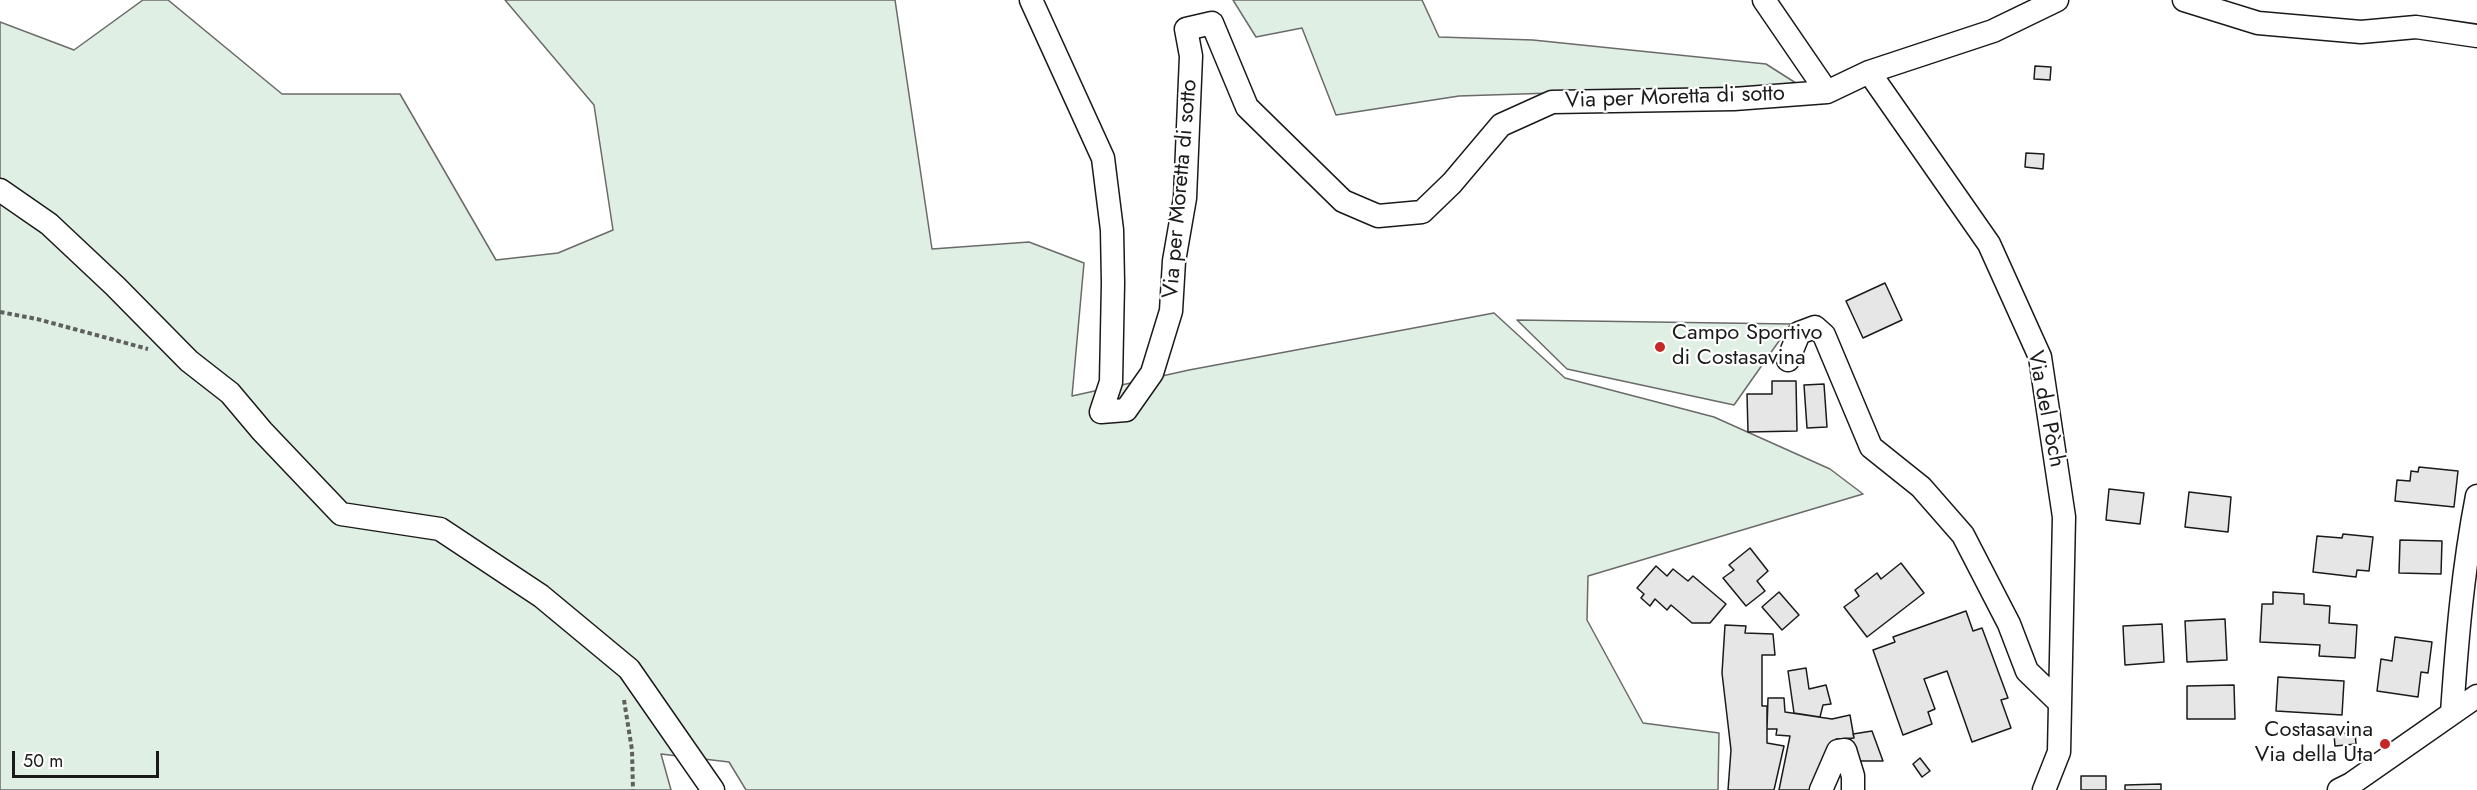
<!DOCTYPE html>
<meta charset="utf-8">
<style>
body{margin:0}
#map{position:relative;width:2477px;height:790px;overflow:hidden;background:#fff;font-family:Jost,sans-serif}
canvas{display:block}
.scale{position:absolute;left:12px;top:751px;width:147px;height:27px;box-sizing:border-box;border:3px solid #1a1a1a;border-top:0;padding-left:8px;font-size:18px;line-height:21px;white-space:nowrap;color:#1a1a1a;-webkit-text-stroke:4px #fff;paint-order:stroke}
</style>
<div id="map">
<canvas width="2477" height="790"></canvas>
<div class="scale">50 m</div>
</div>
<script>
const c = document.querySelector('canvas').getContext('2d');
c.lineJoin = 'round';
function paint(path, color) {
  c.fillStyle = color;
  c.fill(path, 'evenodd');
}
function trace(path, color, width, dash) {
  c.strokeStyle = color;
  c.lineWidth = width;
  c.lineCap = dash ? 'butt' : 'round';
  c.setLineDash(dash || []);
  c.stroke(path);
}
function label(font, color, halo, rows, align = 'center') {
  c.font = font + ' Jost,sans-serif';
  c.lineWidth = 4.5;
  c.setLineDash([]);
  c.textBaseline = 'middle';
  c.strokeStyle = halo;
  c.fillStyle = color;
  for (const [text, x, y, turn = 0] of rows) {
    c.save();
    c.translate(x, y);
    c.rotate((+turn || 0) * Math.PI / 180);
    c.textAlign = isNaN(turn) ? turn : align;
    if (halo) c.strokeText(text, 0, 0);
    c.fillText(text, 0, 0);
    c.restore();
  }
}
const green = new Path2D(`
 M143 0H168L282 94H400L496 260 558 253 613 230 594 105 505 0H895L932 249 1029 242 1084 263 1072 396 1189 370 1494 313 1565 378 1714 417 1830 469 1863 494 1588 576 1587 620 1643 723 1719 733 1718 790H746L729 762 661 754 671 790H0V22L74 50Z
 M1233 0H1422L1439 37 1533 40 1766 64 1799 85 1459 96 1336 115 1302 28 1256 37Z
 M1517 320 1791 324 1734 405 1567 369Z`);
const building = new Path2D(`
 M2035 66 2051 67 2050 80 2034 79Z
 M2026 153 2044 154 2043 169 2025 167Z
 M1885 283 1902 320 1863 338 1846 301Z
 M1772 381H1796L1797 431 1748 432 1747 394H1772Z
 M1824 384 1827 427 1807 428 1804 385Z
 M2419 467 2458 471 2454 507 2395 501 2397 480 2410 481 2411 471 2418 472Z
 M2109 489 2144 493 2140 524 2106 520Z
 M2189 492 2231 497 2228 532 2185 527Z
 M2343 534 2373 537 2369 571 2357 570 2356 577 2313 572 2317 536 2342 538Z
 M2400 540 2442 541 2441 574 2399 573Z
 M1750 548 1768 571 1757 581 1765 591 1746 606 1723 578 1734 570 1729 565Z
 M1901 563 1924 593 1867 637 1844 607 1859 596 1855 590 1877 573 1881 579Z
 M1656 566 1667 576 1673 569 1688 581 1693 576 1726 604 1710 623H1692L1671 605 1667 610 1655 599 1650 606 1641 598 1644 594 1637 588Z
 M1779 592 1799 615 1782 630 1762 607Z
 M2273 592 2304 594V604L2330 606 2329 623 2357 625 2355 658 2319 656 2320 645 2260 642 2262 604H2273Z
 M1966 611 1973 631 1982 628 2008 698 2001 700 2011 728 1972 742 1947 671 1924 679 1935 709 1928 712 1932 724 1903 735 1873 650 1895 642 1893 637Z
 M2225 619 2227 660 2187 662 2185 621Z
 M2162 624 2164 662 2125 665 2123 626Z
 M1725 625 1746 626 1745 633 1773 634 1775 655H1762V706H1767V743L1784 746 1774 790H1728L1731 750 1722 673Z
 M2395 637 2432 642 2428 673 2421 672 2418 697 2377 691 2381 659 2392 661Z
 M1806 668 1809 689 1826 685 1831 704 1823 705 1820 717 1794 713 1788 671Z
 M2278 677 2344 681 2342 715 2276 711Z
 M2234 685 2235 719H2187V686Z
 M1768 698H1784L1785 712 1832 719 1850 715 1854 738 1836 739 1812 790H1779L1790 736 1776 735 1777 729H1767Z
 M1872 731 1883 761H1855L1845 739 1854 738 1853 734Z
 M2355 732 2356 744 2335 746 2334 734Z
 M1920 758 1930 771 1922 777 1913 764Z
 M2081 776H2106V790H2081Z
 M2161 784V790H2125V785Z`);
const path = new Path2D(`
 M0 312 37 319 148 349
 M624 700 632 750 633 790`);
const minor = new Path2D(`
 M1031 0 1103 158 1112 230 1113 283 1111 382 1101 412 1126 410 1152 373 1171 311 1174 261 1185 198 1191 56 1186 29 1212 23 1247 107 1343 201 1378 216 1422 212 1452 183 1501 125 1552 102 1734 99 1827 92 1869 72 1993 31 2057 0
 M1764 0 1827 92
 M2184 0 2258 23 2361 32 2416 27 2477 36
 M1869 72 1989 244 2040 357 2064 517 2059 752 2044 790
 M0 190 49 224 115 286 189 361 230 393 262 431 341 514 440 529 541 596 629 669 713 790
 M1788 360 1799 333 1815 327 1824 335 1871 447 1921 487 1963 535 2009 624 2027 671 2060 703
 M2452 713C2457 640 2463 568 2477 496
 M1821 790 1838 751 1845 750 1853 776V790
 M2339 790 2351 784 2477 696`);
const markers = [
 [1660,347,6,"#c62828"],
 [2385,744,6,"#c62828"]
];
const streetNames = [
 ["Via per Moretta di sotto",1675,98,-2],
 ["Via per Moretta di sotto",1181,189,-85],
 ["Via del Pòch",2045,409,79]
];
const poiNames = [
 ["Campo Sportivo",1672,334],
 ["di Costasavina",1672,359],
 ["Costasavina",2373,731,"right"],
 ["Via della Uta",2373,756,"right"]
];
paint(green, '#e0efe3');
trace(green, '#6a6a6a', 1.5);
paint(building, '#e6e6e6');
trace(building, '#1a1a1a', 1.5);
trace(minor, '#1a1a1a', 25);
trace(path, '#5f5f5f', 4, [4.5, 3]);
trace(minor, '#fff', 22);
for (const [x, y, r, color] of markers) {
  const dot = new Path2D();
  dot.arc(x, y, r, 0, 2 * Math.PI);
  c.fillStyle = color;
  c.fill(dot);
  trace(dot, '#fff', 2);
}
label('22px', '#1a1a1a', '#fff', streetNames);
label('22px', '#1a1a1a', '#fff', poiNames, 'left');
</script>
